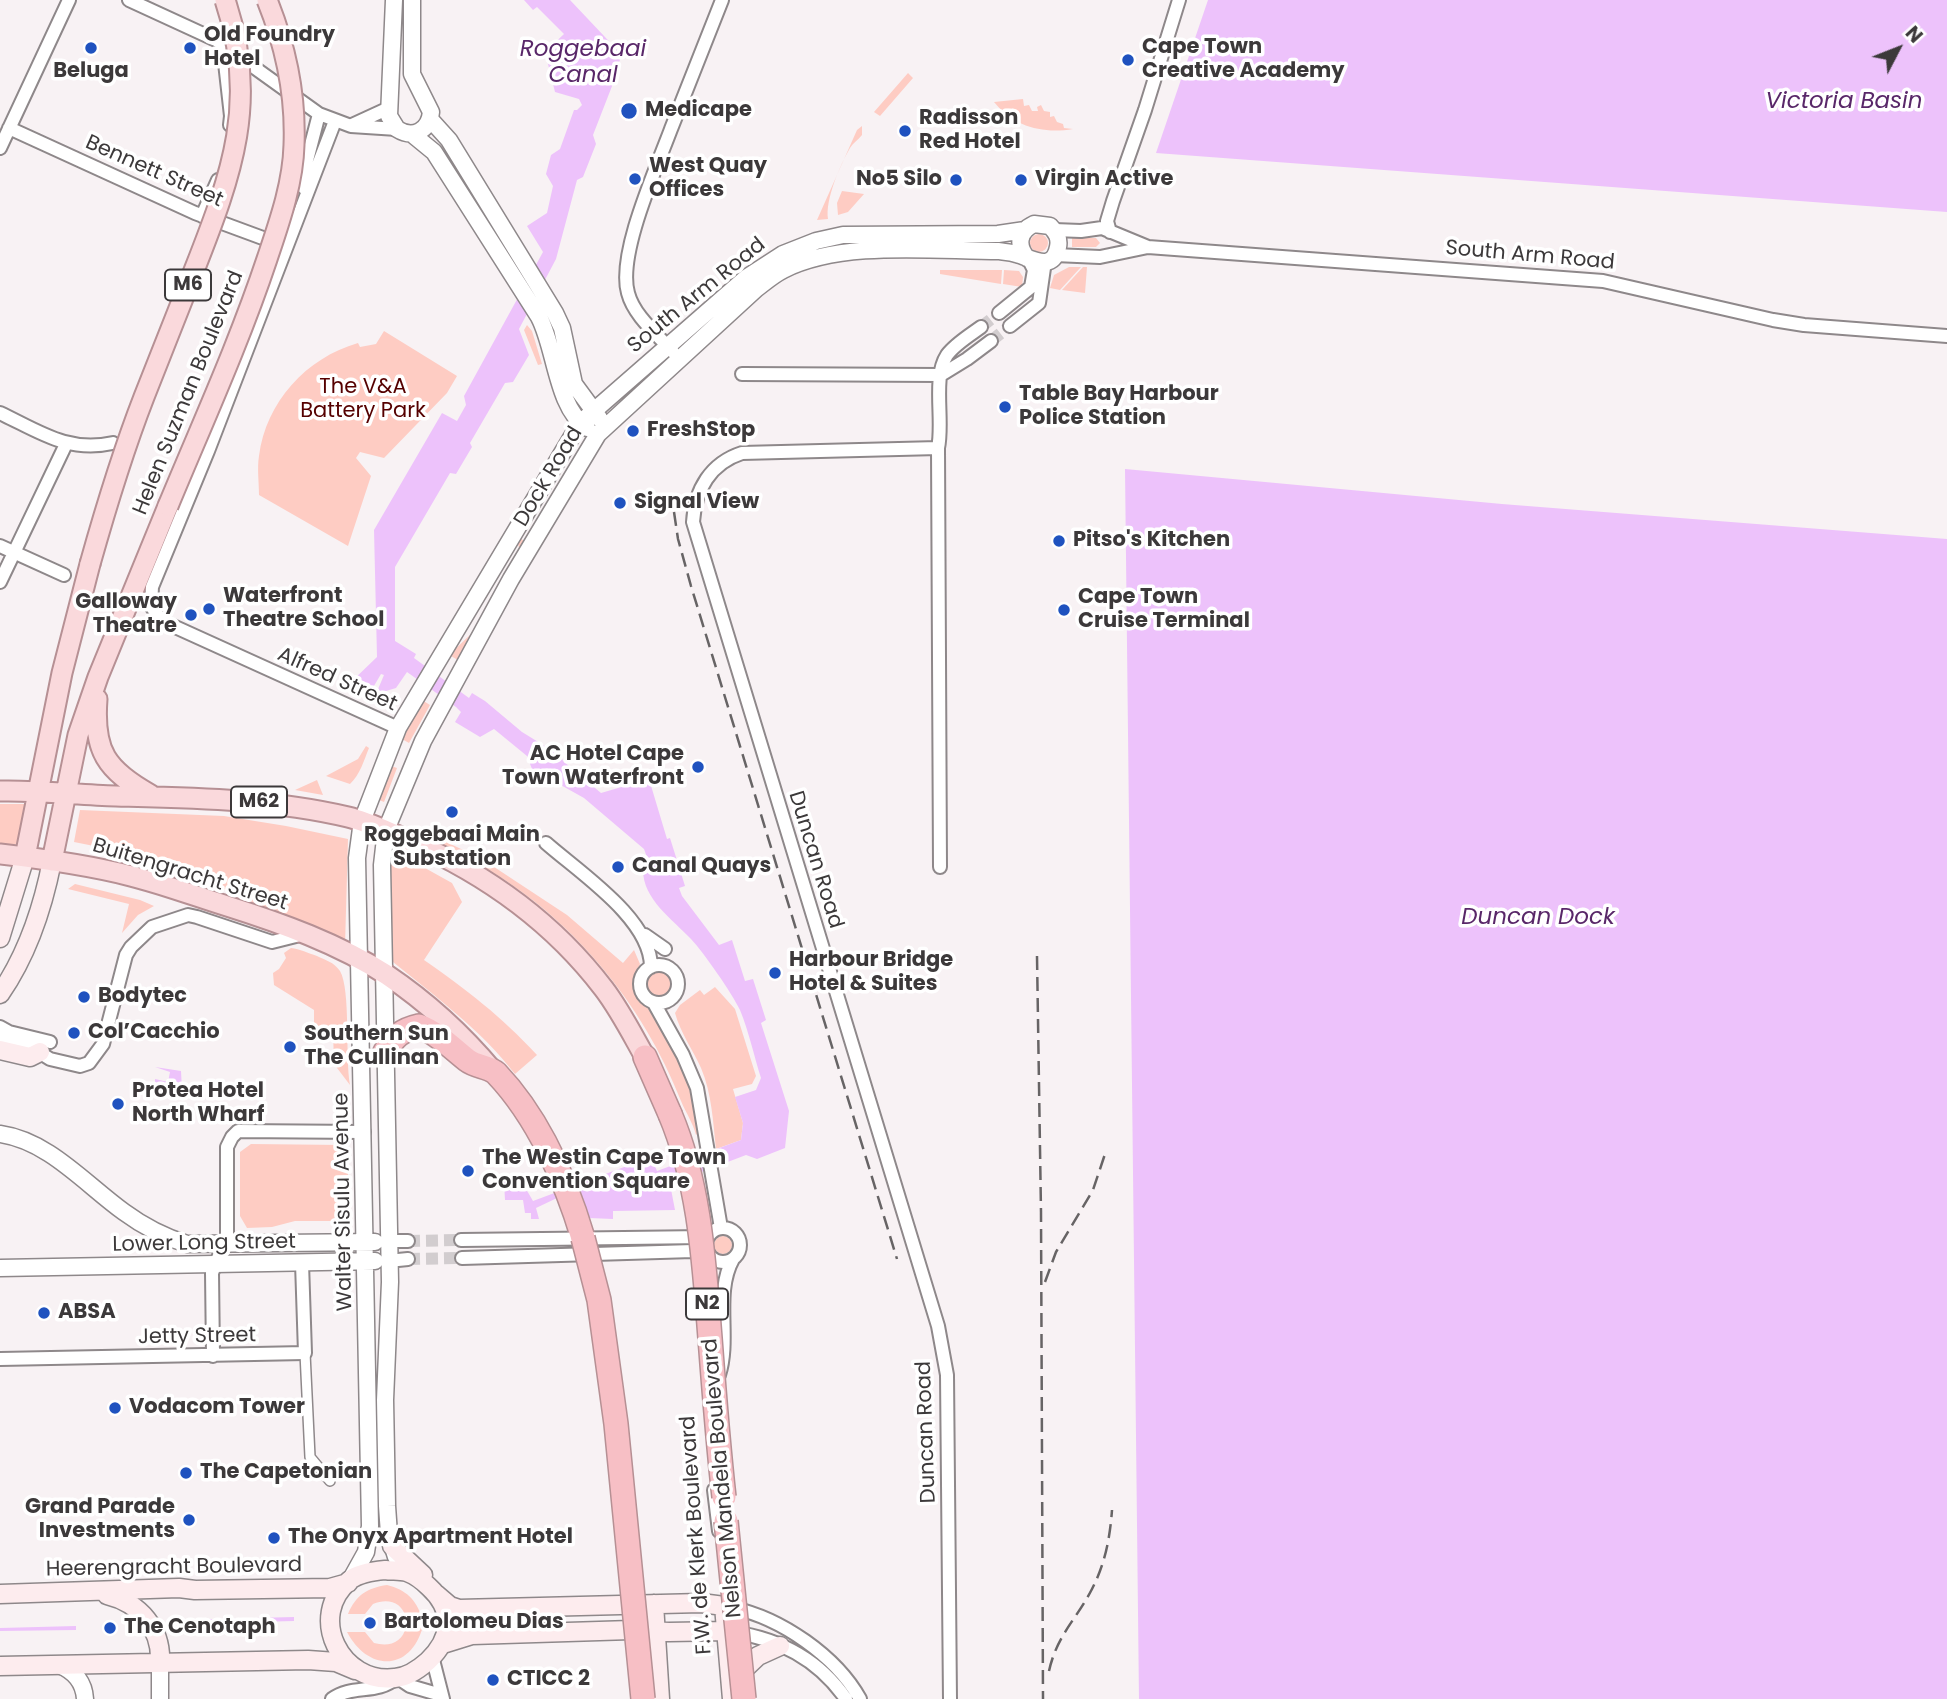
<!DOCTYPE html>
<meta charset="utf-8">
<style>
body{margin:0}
#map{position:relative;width:1947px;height:1699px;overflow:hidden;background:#f8f2f4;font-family:Poppins,sans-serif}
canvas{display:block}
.north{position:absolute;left:1863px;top:14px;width:70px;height:70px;-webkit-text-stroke:5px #fff;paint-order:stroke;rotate:48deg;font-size:19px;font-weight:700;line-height:28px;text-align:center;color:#3c393a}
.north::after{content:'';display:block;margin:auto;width:24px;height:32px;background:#3c393a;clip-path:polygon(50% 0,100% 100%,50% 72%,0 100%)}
</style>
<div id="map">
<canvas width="1947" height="1699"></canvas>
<div class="north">N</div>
</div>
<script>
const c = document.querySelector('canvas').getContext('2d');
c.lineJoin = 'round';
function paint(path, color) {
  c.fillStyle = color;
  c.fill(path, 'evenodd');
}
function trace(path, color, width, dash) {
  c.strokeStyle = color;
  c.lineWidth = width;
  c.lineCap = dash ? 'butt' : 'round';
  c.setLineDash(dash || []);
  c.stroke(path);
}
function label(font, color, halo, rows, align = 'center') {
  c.font = font + ' Poppins,sans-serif';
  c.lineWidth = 7;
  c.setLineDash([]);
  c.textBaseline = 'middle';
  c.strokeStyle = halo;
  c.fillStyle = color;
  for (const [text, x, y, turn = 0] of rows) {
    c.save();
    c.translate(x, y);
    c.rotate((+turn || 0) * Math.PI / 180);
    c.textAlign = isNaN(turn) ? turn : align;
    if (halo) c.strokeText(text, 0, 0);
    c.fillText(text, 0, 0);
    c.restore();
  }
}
const green = new Path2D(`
 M908 73 913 78 880 116 874 112Z
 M1023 99 1024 106 1029 105 1032 111H1038L1037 107 1041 105 1044 111 1050 112V117L1054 116 1057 122 1063 124 1064 128 1073 129C1043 134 1014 127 994 102Z
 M862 126V135C858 140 853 143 850 148 840 165 825 200 828 219L817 220 857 130Z
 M842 191 864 194 848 212 838 215 837 203Z
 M1030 243a9 9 0 1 1 18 0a9 9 0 1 1-18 0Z
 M1072 238H1096L1100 243 1096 247H1072Z
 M1069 267H1081L1060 290 1050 288 1054 275Z
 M1083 267H1087L1085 293 1062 290Z
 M940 270H1002L1001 284 940 274Z
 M1004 270 1019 271 1023 277 1022 287 1003 284Z
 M527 325 532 331 542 364 538 365 524 330Z
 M384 331 457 376 447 393 384 458 360 452 356 458 371 476 348 546 259 495C259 482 257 468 259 456 266 402 306 358 358 343L360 347 376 344Z
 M521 539 526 542 458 660 449 655 471 634 520 551 518 544Z
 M422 700 430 705 409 743 402 739Z
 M366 746 369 748C364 760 360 775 350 784L326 776 358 759Z
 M391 766 397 768 384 802 379 800Z
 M317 780 323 795 295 790Z
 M0 804H26L18 844H0Z
 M80 810 224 816 286 826 348 839 345 946 186 871 119 851 74 842Z
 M417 828 482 859 567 915 623 963 634 950 640 964 634 981V989L637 998 654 1014 672 1044 691 1084 700 1131 696 1135C693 1123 686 1113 681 1101 643 1003 570 915 477 863 457 852 436 842 415 832Z
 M394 854 416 863 452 883 462 902 424 960C467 990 501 1016 537 1055L515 1074C481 1030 436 997 393 962L390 869Z
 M75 884 140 900 154 906 138 915 122 933 129 904 68 889Z
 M291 948C300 949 308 953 317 956 325 960 334 962 340 971 351 990 345 1057 350 1085L334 1064 333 1030H314V1010L274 985 273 973 279 969 286 958 284 953Z
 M646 985a13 13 0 1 1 26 0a13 13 0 1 1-26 0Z
 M715 987 735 1009 756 1076 752 1084 733 1089 743 1123 741 1140 716 1149C713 1122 712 1094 701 1068 693 1050 680 1032 675 1013L680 1005 700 990 704 995Z
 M251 1144 343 1145 348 1150V1216L341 1221H295L272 1227 247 1228 240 1216V1152Z
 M714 1245a9 9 0 1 1 18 0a9 9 0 1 1-18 0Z
 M387 1585C406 1590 416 1599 422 1618H406C402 1602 388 1598 373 1604L365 1614H348C356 1595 367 1588 387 1585Z
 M406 1626H423C411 1672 368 1672 347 1632H365L374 1643C389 1647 403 1643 406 1626Z`);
const water = new Path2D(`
 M524 0H570L622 55 612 79 614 81 593 135 596 144 583 177 577 180 556 259 519 329 529 355 513 382 505 383 470 443 472 447 456 474 450 473 395 567V641L416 654 414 658 469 698 472 693 485 701 522 732 561 756 563 761 601 793 649 779 667 839 670 838 685 886 679 888 682 896 719 945 732 940 745 981 753 979 766 1020 761 1023 789 1111 785 1148 757 1159 746 1155 670 1184 675 1210 613 1211V1219L565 1217 557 1198 536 1208 539 1219H531V1213H525L523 1200H505L504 1182C522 1182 525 1186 533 1201L651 1157 657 1171 741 1140 743 1123 735 1097 756 1090 761 1078C754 1056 749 1032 740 1010 732 993 704 953 691 939 672 919 643 899 643 870L649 863 644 849 584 798 532 769 527 756 494 729 480 737 455 722 461 712 456 707 407 672 396 688 376 694 384 675 381 674 371 691 365 694 350 683 377 657 374 530 442 413 457 421 466 405 464 396 543 252 527 226 547 213 553 186 546 174 551 155 560 149 574 110H577L582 105 579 99 555 92 545 52 564 34 537 7 533 10Z
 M1208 0H1947V212L1156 153Z
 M1125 469 1502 504 1947 539V1699H1139Z
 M155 1067 181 1071 182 1090H155V1079L168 1082 170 1072Z
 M294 1617V1621L176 1624V1620Z
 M76 1626V1630L0 1631V1628Z`);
const minorTunnel = new Path2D(`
 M981 327 999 313
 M991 341 1010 326
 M408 1241 461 1240
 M408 1259 462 1258`);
const pedestrian = new Path2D(`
 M305 1353 310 1457 330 1481`);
const minor = new Path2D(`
 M129 0 216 40 319 114 351 126 397 129
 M223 45 231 116 230 125
 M335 121 208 451 152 587 151 606 162 621 398 728
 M352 125 389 108
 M9 128 195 213 279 244
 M0 148 69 0
 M304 188 305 168 319 114
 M202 216 218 180
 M1054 230 1081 231 1102 228 1148 247
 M1110 232 1107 221 1113 201 1145 110 1179 0
 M1055 255 1100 257 1148 247 1603 281 1773 320 1804 325 1947 336
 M999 313 1031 287 1034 270 1029 260
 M1010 326 1039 303 1045 261
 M673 352C657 334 634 316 628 293 617 254 657 167 671 129 688 86 705 43 722 0
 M742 374 941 375
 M941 375 967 359 991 341
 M0 413C40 432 68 453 113 443
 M938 448 742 453C711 463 695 489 693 522L938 1326 947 1375 950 1699
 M0 546 64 575
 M0 582 66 444
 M546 843C580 873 651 919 651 967
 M940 867 938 448C944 421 932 378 947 355 955 344 970 335 981 327
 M645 935 665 949
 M640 984a19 19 0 1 1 38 0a19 19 0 1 1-38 0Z
 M654 1003 683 1055 697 1088 721 1228
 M0 1027 9 1032 50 1042
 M0 1039 34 1049 50 1059 80 1066 89 1063 103 1044 126 955 131 947 152 927 188 915 197 917 272 942 304 934
 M706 1245a17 17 0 1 1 34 0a17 17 0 1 1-34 0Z
 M461 1240 705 1237
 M388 1241H408
 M462 1258 693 1251 706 1255
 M388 1261 408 1259
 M213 1356 212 1273 227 1236V1147L232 1137 238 1131 364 1132
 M0 1359 305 1353 302 1263
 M719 1375C731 1338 714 1293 733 1259
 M714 1490 719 1531
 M733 1608C781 1618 836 1656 860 1699
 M733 1632C780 1639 819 1660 846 1699
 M432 1656 443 1699
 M398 1678 410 1686 441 1695
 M332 1699C352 1684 377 1695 396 1678`);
const tertiary = new Path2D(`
 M394 0 389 116 397 129C413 139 429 131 431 112L412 74V0
 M430 119 449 140 555 313 562 328 574 384 599 418
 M412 134 434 152 539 317C556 349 556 407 587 428
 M0 1134C49 1141 85 1184 124 1212 143 1226 164 1237 187 1244L375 1242
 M0 1268 375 1261
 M396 1557 389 1534 387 1506 385 1400 390 1282 382 865 386 830 423 741 511 579 598 434 756 289C764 283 773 275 783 270 842 240 933 251 999 251 1004 252 1010 252 1016 254 1030 257 1053 274 1058 247 1060 238 1056 232 1050 226L1034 224C1019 231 1016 245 1027 258
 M351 1579 366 1552 370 1526 357 858 362 821 398 728 580 423 746 278 783 254 816 241 843 235 998 234 1025 230
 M59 1665C74 1671 84 1682 85 1699
 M160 1699V1663`);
const secondary = new Path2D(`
 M0 938 25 857
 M0 994C27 955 43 907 52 861
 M0 1050 30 1057 40 1052
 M392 1546 423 1575
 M385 1570C392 1571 400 1570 407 1572 415 1575 423 1581 429 1587 455 1611 452 1638 428 1661 419 1669 407 1677 395 1678 341 1685 306 1616 350 1580 359 1573 374 1571 385 1570Z
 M0 1594 179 1588 195 1590 330 1588 348 1583
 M436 1594 450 1606 459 1609 701 1603 724 1606 732 1699
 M107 1595C140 1603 162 1629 160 1663
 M654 1604 660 1699
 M443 1644 472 1635 631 1630 669 1632 726 1631
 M0 1666 308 1660 336 1662 355 1670
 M735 1678 758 1656 780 1646`);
const primary = new Path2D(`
 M97 699C93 751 106 770 151 795
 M0 791C39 790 78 795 116 796 194 798 272 799 348 817 369 822 388 832 408 840 484 873 553 922 604 989 620 1010 632 1034 645 1057
 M0 854C44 859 88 865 131 876 163 884 195 896 227 906 281 923 339 944 387 975 427 1002 462 1034 493 1071
 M25 857 62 673 90 564
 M52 861 78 735 98 677 168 506`);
const motorway = new Path2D(`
 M385 1052C394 1037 401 1030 419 1026 436 1032 453 1049 467 1060 476 1067 488 1066 496 1073 538 1117 566 1181 583 1238
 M645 1057 670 1114`);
const rail = new Path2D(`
 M674 512 678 539 691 586 897 1259
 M1037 956 1041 1212 1043 1699
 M1045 1282 1056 1252 1093 1190 1106 1151
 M1049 1671C1057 1635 1076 1620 1092 1589 1105 1564 1110 1538 1112 1510`);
const primaryBridge = new Path2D(`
 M168 506C202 424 239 343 267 259 279 223 293 184 294 145 296 94 286 47 267 0
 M90 564C106 507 123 451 144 397 161 354 178 311 195 268 232 174 259 100 225 0`);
const motorwayBridge = new Path2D(`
 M670 1114C700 1185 704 1262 710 1338 714 1391 718 1444 724 1497
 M583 1238 599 1300 616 1424 643 1699
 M726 1521 744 1699`);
const markers = [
 [91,48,7,"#1f52bf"],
 [190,48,7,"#1f52bf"],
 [1128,60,7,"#1f52bf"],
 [629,111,9,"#1f52bf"],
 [905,131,7,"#1f52bf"],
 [635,179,7,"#1f52bf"],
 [956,180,7,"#1f52bf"],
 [1021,180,7,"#1f52bf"],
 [1005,407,7,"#1f52bf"],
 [633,431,7,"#1f52bf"],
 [620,503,7,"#1f52bf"],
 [1059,541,7,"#1f52bf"],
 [209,609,7,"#1f52bf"],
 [1064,610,7,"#1f52bf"],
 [191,615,7,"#1f52bf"],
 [698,767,7,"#1f52bf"],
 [452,812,7,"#1f52bf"],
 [618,867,7,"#1f52bf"],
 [775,973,7,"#1f52bf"],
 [84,997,7,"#1f52bf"],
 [74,1033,7,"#1f52bf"],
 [290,1047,7,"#1f52bf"],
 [118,1104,7,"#1f52bf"],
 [468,1171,7,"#1f52bf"],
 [44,1313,7,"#1f52bf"],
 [115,1408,7,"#1f52bf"],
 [186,1473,7,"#1f52bf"],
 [189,1520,7,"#1f52bf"],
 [274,1538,7,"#1f52bf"],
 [370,1623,7,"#1f52bf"],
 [110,1628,7,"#1f52bf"],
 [493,1680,7,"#1f52bf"]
];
const shields = [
 [188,285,46],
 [259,802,56],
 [707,1304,42]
];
const shieldNames = [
 ["M6",188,285],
 ["M62",259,802],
 ["N2",707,1304]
];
const poiNames = [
 ["Old Foundry",204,36],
 ["Hotel",204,60],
 ["Cape Town",1142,48],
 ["Creative Academy",1142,72],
 ["Beluga",91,72,"center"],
 ["Medicape",645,111],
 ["Radisson",919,119],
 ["Red Hotel",919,143],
 ["West Quay",649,167],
 ["Offices",649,191],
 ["No5 Silo",942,180,"right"],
 ["Virgin Active",1035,180],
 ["Table Bay Harbour",1019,395],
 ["Police Station",1019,419],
 ["FreshStop",647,431],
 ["Signal View",634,503],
 ["Pitso's Kitchen",1073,541],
 ["Waterfront",223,597],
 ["Theatre School",223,621],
 ["Cape Town",1078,598],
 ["Cruise Terminal",1078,622],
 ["Galloway",177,603,"right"],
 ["Theatre",177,627,"right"],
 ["AC Hotel Cape",684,755,"right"],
 ["Town Waterfront",684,779,"right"],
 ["Roggebaai Main",452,836,"center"],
 ["Substation",452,860,"center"],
 ["Canal Quays",632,867],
 ["Harbour Bridge",789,961],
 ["Hotel & Suites",789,985],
 ["Bodytec",98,997],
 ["Col’Cacchio",88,1033],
 ["Southern Sun",304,1035],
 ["The Cullinan",304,1059],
 ["Protea Hotel",132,1092],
 ["North Wharf",132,1116],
 ["The Westin Cape Town",482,1159],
 ["Convention Square",482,1183],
 ["ABSA",58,1313],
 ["Vodacom Tower",129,1408],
 ["The Capetonian",200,1473],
 ["Grand Parade",175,1508,"right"],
 ["Investments",175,1532,"right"],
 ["The Onyx Apartment Hotel",288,1538],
 ["Bartolomeu Dias",384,1623],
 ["The Cenotaph",124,1628],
 ["CTICC 2",507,1680]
];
const streetNames = [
 ["Bennett Street",154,172,24],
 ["South Arm Road",1530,256,5],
 ["South Arm Road",697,296,-39],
 ["Helen Suzman Boulevard",189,393,-68],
 ["Dock Road",549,477,-59],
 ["Alfred Street",337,680,24],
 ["Duncan Road",815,860,73],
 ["Buitengracht Street",190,875,17],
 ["Walter Sisulu Avenue",344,1202,-91],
 ["Lower Long Street",204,1244,-1],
 ["Jetty Street",197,1337,-1],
 ["Duncan Road",927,1432,-92],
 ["Nelson Mandela Boulevard",723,1478,-95],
 ["F.W. de Klerk Boulevard",697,1535,-94],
 ["Heerengracht Boulevard",174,1568,-1]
];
const parkNames = [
 ["The V&A",363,388],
 ["Battery Park",363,412]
];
const waterNames = [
 ["Roggebaai",583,50],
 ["Canal",583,76],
 ["Victoria Basin",1844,102],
 ["Duncan Dock",1538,918]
];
paint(green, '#feccc3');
paint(water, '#edc2fb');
trace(minorTunnel, '#d2cdcf', 12, [12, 6]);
trace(pedestrian, '#8e888a', 12);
trace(minor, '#8e888a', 16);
trace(tertiary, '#8e888a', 19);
trace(secondary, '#8e888a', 21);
trace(primary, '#b69094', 23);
trace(motorway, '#b69094', 26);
trace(pedestrian, '#fff', 9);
trace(minor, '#fff', 12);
trace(tertiary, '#fff', 16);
trace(secondary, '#fdecee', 18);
trace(primary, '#fad9dc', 19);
trace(motorway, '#f7bfc5', 23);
trace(rail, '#676465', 2.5, [14, 7]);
trace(primaryBridge, '#b69094', 23, []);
trace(motorwayBridge, '#b69094', 26, []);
trace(primaryBridge, '#fad9dc', 19);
trace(motorwayBridge, '#f7bfc5', 23);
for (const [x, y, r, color] of markers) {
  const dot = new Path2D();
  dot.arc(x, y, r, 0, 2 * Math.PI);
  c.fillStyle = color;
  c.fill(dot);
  trace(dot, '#fff', 2.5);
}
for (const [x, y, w] of shields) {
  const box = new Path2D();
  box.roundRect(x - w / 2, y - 15.5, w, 31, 5);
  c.fillStyle = '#fff';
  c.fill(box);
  trace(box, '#3c393a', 2);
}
label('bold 19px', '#3c393a', null, shieldNames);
label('bold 21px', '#3c393a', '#fff', poiNames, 'left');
label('21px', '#3c393a', '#fff', streetNames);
label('21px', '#500', '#fff', parkNames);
label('italic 23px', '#592769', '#fff', waterNames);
</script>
